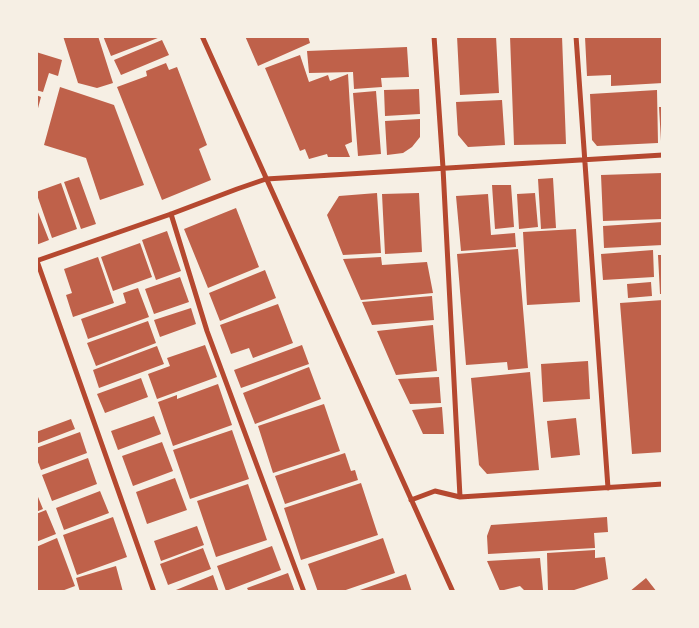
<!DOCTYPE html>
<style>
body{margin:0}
#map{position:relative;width:699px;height:628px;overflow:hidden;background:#f6efe4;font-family:"Noto Serif",serif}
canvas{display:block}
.frame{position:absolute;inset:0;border:38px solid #f6efe4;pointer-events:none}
</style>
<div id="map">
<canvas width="699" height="628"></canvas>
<div class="frame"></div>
</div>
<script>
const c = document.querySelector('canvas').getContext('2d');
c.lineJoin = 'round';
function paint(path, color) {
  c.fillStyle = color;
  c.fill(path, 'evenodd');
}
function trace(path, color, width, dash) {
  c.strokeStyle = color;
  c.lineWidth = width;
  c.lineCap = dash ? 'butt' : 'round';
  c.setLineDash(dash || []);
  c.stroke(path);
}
const building = new Path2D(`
 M63 36H98L113 83 97 88 78 83Z
 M103 36H163L111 56Z
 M245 36H308L310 43 258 66Z
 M457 36H496L499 93 460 95Z
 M510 36H562L566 144 514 145Z
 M592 36H663V83L611 86V75L587 76 585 37Z
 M162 40 169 55 121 75 114 60Z
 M407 47 409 77 381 78 382 87 354 89 353 72 309 73 307 51Z
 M36 52 62 60 58 76 49 73 43 92 36 90Z
 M300 55 309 82 328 75 330 81 348 74 352 142 345 145 350 157H328L327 154 309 159 305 149 300 151 265 68Z
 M166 63 169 70 177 67 207 145 199 149 211 180 162 200 117 87 147 76 146 71Z
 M60 87 114 105 144 185 100 200 86 158 44 145Z
 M419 89 420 114 385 116 384 90Z
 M657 90 658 143 597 146 592 140 590 94Z
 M376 91 381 154 358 156 353 93Z
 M36 95 41 97 37 112H36Z
 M502 100 505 145 468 147 458 135 456 102Z
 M659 107H663V141H661Z
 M420 119V137L412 147 403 153 387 155 385 121Z
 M662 173 663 219 603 221 601 175Z
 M79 177 96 224 81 229 64 182Z
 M553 178 556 228 541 229 538 179Z
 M61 183 77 229 52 238 36 192Z
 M492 185H511L514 227 495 229Z
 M377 193 381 253 343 255 327 215 339 196Z
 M419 193 422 252 385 254 382 194Z
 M535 193 538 227 519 229 517 194Z
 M488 194 491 235 515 233 516 247 461 251 456 196Z
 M36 207 49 240 36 245Z
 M236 208 259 267 208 288 184 229Z
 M663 222V245L604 248 603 226Z
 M576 229 580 302 527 305 523 232Z
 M167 231 181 271 156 280 142 240Z
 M140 243 152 277 113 291 101 257Z
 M518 249 528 368 508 370 507 362 466 365 457 254Z
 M653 250 654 277 603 280 601 254Z
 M658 255H663V294H660Z
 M98 257 114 303 73 317 66 295 72 293 64 269Z
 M381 257 382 265 427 262 433 293 361 300 343 259Z
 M265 270 276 298 220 321 209 293Z
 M180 277 189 302 154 314 145 289Z
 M651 282 652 296 628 298 627 284Z
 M138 288 149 317 88 339 81 319 126 303 123 293Z
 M432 296 434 320 372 325 362 302Z
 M663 300V452L632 454 620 303Z
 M278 304 293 343 253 358 249 348 231 354 220 325Z
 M191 308 196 324 160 337 154 320Z
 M148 321 156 343 96 366 87 343Z
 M433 325 437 371 396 375 377 331Z
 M205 345 217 377 157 399 148 374 170 366 167 358Z
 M302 345 309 364 241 388 234 370Z
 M157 346 164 364 99 388 93 370Z
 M588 361 590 399 543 402 541 364Z
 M309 367 321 399 255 424 243 393Z
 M530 372 539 470 487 474 479 465 471 378Z
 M439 377 441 403 410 404 398 379Z
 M141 378 148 397 105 413 97 394Z
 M218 384 232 425 173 446 158 402 177 395V399Z
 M324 404 340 451 273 473 258 426Z
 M442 407 444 434H423L412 410Z
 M154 416 161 434 118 450 111 431Z
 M576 418 580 455 551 458 547 421Z
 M71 419 75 429 36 444V432Z
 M232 430 249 479 190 499 173 450Z
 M80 432 87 453 41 470 36 457V448Z
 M162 442 173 471 133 486 122 456Z
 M345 453 351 471 355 470 358 480 285 504 275 476Z
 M88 458 97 484 52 501 42 475Z
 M175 478 187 510 147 524 136 492Z
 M361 483 378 535 301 560 284 508Z
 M248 484 267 540 216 557 197 501Z
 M100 491 109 513 64 530 56 508Z
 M36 492 43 509 36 512Z
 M46 510 56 534 36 542V514Z
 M113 517 127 557 77 575 63 535Z
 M607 517 608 532 594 533 595 548 488 554 487 536 491 525Z
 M197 526 204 545 161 561 154 541Z
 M57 538 75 586 59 592H36V547Z
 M383 538 395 573 340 592H318L308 564Z
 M272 546 281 570 226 591 217 566Z
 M203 548 211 569 168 585 160 564Z
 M595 550V558L605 557 608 579 568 592H548L547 553Z
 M540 558 543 590 536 592H526L520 586 500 591 487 561Z
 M116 566 123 592H80L76 578Z
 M288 573 295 592H249L247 588Z
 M406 574 412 592H357V591Z
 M213 575 219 592H171Z
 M646 578 657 592H629Z`);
const minor = new Path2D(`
 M202 36 453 592
 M434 36 443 168 460 497
 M576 36 608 488
 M171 214 207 331 304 592
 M36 261 171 214 237 189 266 179 663 155
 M37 261 154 592
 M411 500 435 491 460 497 663 484`);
paint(building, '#bf614a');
trace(minor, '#b5482f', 5);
</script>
